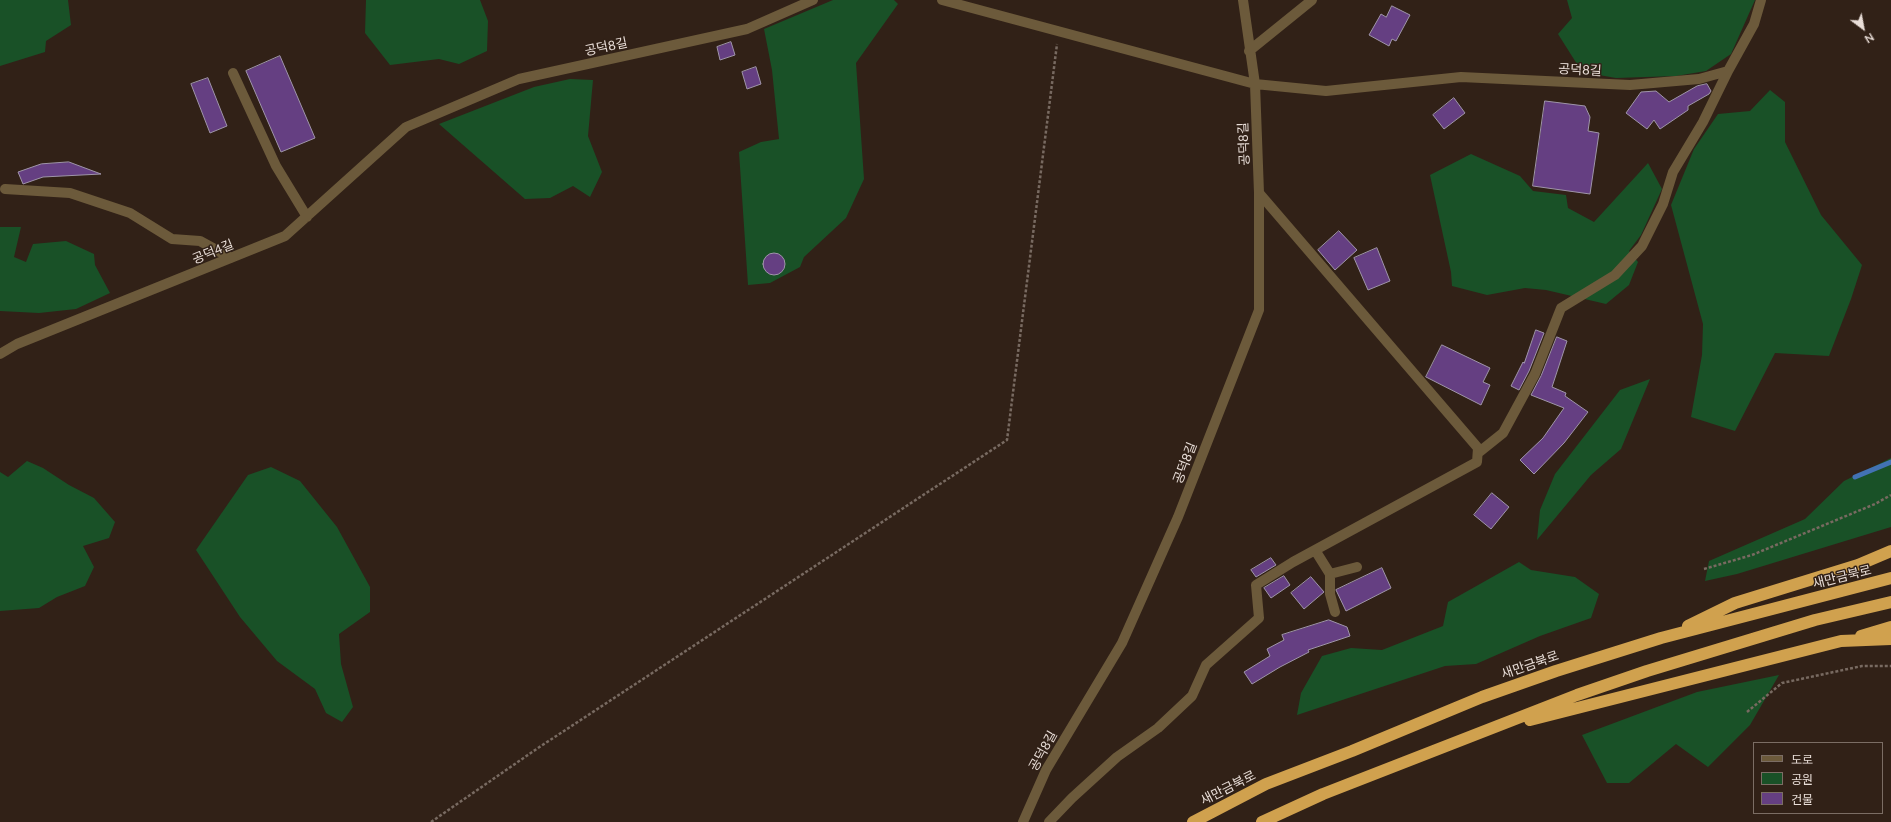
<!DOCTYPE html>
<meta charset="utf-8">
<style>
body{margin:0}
#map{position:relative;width:1891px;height:822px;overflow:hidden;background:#312117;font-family:Lato,"Noto Sans KR",sans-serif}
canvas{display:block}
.legend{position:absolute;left:1753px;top:742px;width:130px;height:72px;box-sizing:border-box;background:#312117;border:1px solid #7b6d64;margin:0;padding:5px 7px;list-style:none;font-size:12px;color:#e9ded8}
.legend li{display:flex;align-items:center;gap:8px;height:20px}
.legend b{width:20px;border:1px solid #7b6d64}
.north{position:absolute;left:1843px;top:8px;width:40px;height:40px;-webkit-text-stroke:3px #312117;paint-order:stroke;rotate:148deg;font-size:11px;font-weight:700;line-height:16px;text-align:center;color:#e9ded8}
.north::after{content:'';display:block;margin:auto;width:14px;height:18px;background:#e9ded8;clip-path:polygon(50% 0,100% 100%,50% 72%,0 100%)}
</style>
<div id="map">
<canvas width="1891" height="822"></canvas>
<ul class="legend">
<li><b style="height:5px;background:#6c5a3b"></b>도로</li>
<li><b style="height:11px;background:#195127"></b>공원</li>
<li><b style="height:11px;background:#653f82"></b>건물</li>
</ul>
<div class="north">N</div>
</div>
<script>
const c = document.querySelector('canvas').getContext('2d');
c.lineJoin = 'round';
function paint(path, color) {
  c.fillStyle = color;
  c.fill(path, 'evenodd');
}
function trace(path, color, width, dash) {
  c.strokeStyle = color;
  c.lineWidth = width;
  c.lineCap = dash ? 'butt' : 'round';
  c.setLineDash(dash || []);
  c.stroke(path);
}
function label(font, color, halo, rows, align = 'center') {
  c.font = font + ' Lato,"Noto Sans KR",sans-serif';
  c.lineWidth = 3;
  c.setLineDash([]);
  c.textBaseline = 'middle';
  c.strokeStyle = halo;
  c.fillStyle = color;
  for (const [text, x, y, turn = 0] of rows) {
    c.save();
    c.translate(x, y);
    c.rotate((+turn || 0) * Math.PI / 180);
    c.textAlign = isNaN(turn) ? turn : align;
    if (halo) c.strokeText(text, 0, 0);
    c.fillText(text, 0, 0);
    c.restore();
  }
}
const green = new Path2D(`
 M0 0H68L71 25 46 41 45 52 0 66Z
 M366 0H480L488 21 487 51 459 64 439 59 390 65 365 33Z
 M833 0H894L898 4 856 63 864 179 846 218 804 257 800 267 770 283 748 285 739 152 761 142 779 139 772 70 764 29Z
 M1567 0H1755L1731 54 1706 71 1676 76 1616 78 1582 72 1558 34 1572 18Z
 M570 79 593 80 588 136 602 172 590 197 573 186 550 198 525 199 439 124 534 87Z
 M1770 90 1785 102V142L1821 215 1862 265 1851 299 1829 356 1775 353 1735 431 1691 417 1702 355 1703 324 1671 205 1694 149 1718 114 1750 111Z
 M1471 154 1520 176 1533 191 1566 195 1568 208 1594 222 1648 163 1662 189 1641 235 1629 251 1638 262 1629 285 1606 304 1546 290 1525 288 1487 295 1452 286 1451 272 1430 175Z
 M0 227H21L14 257 26 262 33 244 66 241 94 254 95 265 110 293 76 309 39 313 0 311Z
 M1650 379 1621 449 1591 475 1537 540 1540 510 1555 474 1620 390Z
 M1891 458V527L1737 574 1705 581 1709 561 1805 519 1844 481Z
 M27 461 43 468 69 485 94 498 115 522 109 538 83 546 94 567 85 586 57 597 39 608 0 611V472L8 477Z
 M271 467 300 481 337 527 370 587V612L339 634 341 664 353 707 342 722 326 713 315 689 277 661 240 617 196 550 248 475Z
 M1519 562 1531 570 1575 577 1599 594 1591 618 1540 636 1476 664 1445 666 1297 715 1301 693 1322 656 1351 648 1382 650 1443 626 1448 602Z
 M1779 675 1750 725 1708 767 1676 744 1629 783H1607L1582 735 1697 692Z`);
const stream = new Path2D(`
 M1855 477 1891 462`);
const building = new Path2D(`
 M1392 6 1410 15 1396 41 1392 39 1389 46 1369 35 1381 14 1386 17Z
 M731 42 735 55 720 60 717 47Z
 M280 56 315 138 281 152 246 71Z
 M756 67 761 84 747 89 742 72Z
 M208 78 227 126 210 133 191 84Z
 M1707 84 1711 91 1709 94 1688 106V110L1660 129 1654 120 1647 129 1626 113 1641 92 1656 91 1669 102 1697 86Z
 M1454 98 1465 113 1444 129 1433 115Z
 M1545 101 1585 106 1590 117 1588 131 1599 133 1590 194 1533 186Z
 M69 162 101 174 43 177 23 184 18 172 41 164Z
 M1339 231 1357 250 1335 270 1318 250Z
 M1377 248 1390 281 1368 290 1354 258Z
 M763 264a11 11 0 1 1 22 0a11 11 0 1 1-22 0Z
 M1536 330 1544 333 1529 371 1519 390 1511 386 1523 362 1524 363Z
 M1557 337 1567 341 1552 387 1566 393 1565 396 1588 412 1564 443 1534 474 1520 460 1543 438 1564 408 1531 395 1541 376Z
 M1442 345 1490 368 1483 382 1490 385 1481 405 1426 377Z
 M1492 493 1509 507 1491 529 1474 515Z
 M1271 558 1276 565 1256 577 1251 570Z
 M1382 568 1391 588 1346 611 1336 590Z
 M1284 576 1290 585 1271 598 1264 588Z
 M1311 577 1324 592 1304 609 1291 593Z
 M1329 620 1347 627 1350 636 1308 650 1309 652 1280 667 1252 684 1244 672 1270 656 1267 649 1284 640 1282 635Z`);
const path = new Path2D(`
 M1704 569 1752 555 1875 504 1891 495
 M1747 712 1782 683 1862 666H1891
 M431 822 538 748 1007 440 1057 44`);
const minor = new Path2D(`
 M942 0 1255 84 1326 91 1461 77 1630 85 1699 79 1728 71
 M1249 51 1312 0
 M233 73 276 166 307 217
 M5 189 70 193 130 213 172 239 200 241 231 258
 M0 354 17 344 285 236 406 127 519 79 747 29 813 0
 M1478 453 1503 433 1535 374 1561 308 1615 275 1642 246 1663 204 1673 172 1703 122 1728 71 1754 24 1761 0
 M1315 550 1330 574 1357 567
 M1330 574V594L1335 612
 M1023 822 1046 770 1122 643 1178 517 1259 310V193L1255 84 1243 0
 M1049 822 1072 798 1117 757 1158 728 1192 696 1206 665 1259 618 1256 585 1293 562 1477 462 1478 448 1259 193`);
const highway = new Path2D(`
 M1688 626 1735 603 1858 565 1891 551
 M1861 636 1891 627
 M1530 720 1841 641 1891 639
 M1193 822 1266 784 1352 751 1482 697 1556 671 1661 638 1891 578
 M1262 822 1323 794 1577 695 1647 671 1815 620 1891 602`);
const streetNames = [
 ["공덕8길",606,47,-12],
 ["공덕8길",1580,70,3],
 ["공덕8길",1244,144,-92],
 ["공덕4길",213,252,-22],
 ["공덕8길",1185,463,-69],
 ["새만금북로",1842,577,-14],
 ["새만금북로",1530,665,-19],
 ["공덕8길",1043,751,-61],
 ["새만금북로",1228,788,-27]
];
paint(green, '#195127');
trace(stream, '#4272b3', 5);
paint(building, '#653f82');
trace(building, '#9f95a9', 1);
trace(path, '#786a61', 2.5, [3, 2]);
trace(minor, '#6c5a3b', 10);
trace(highway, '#d0a14e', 12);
label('13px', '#e9ded8', '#312117', streetNames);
</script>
